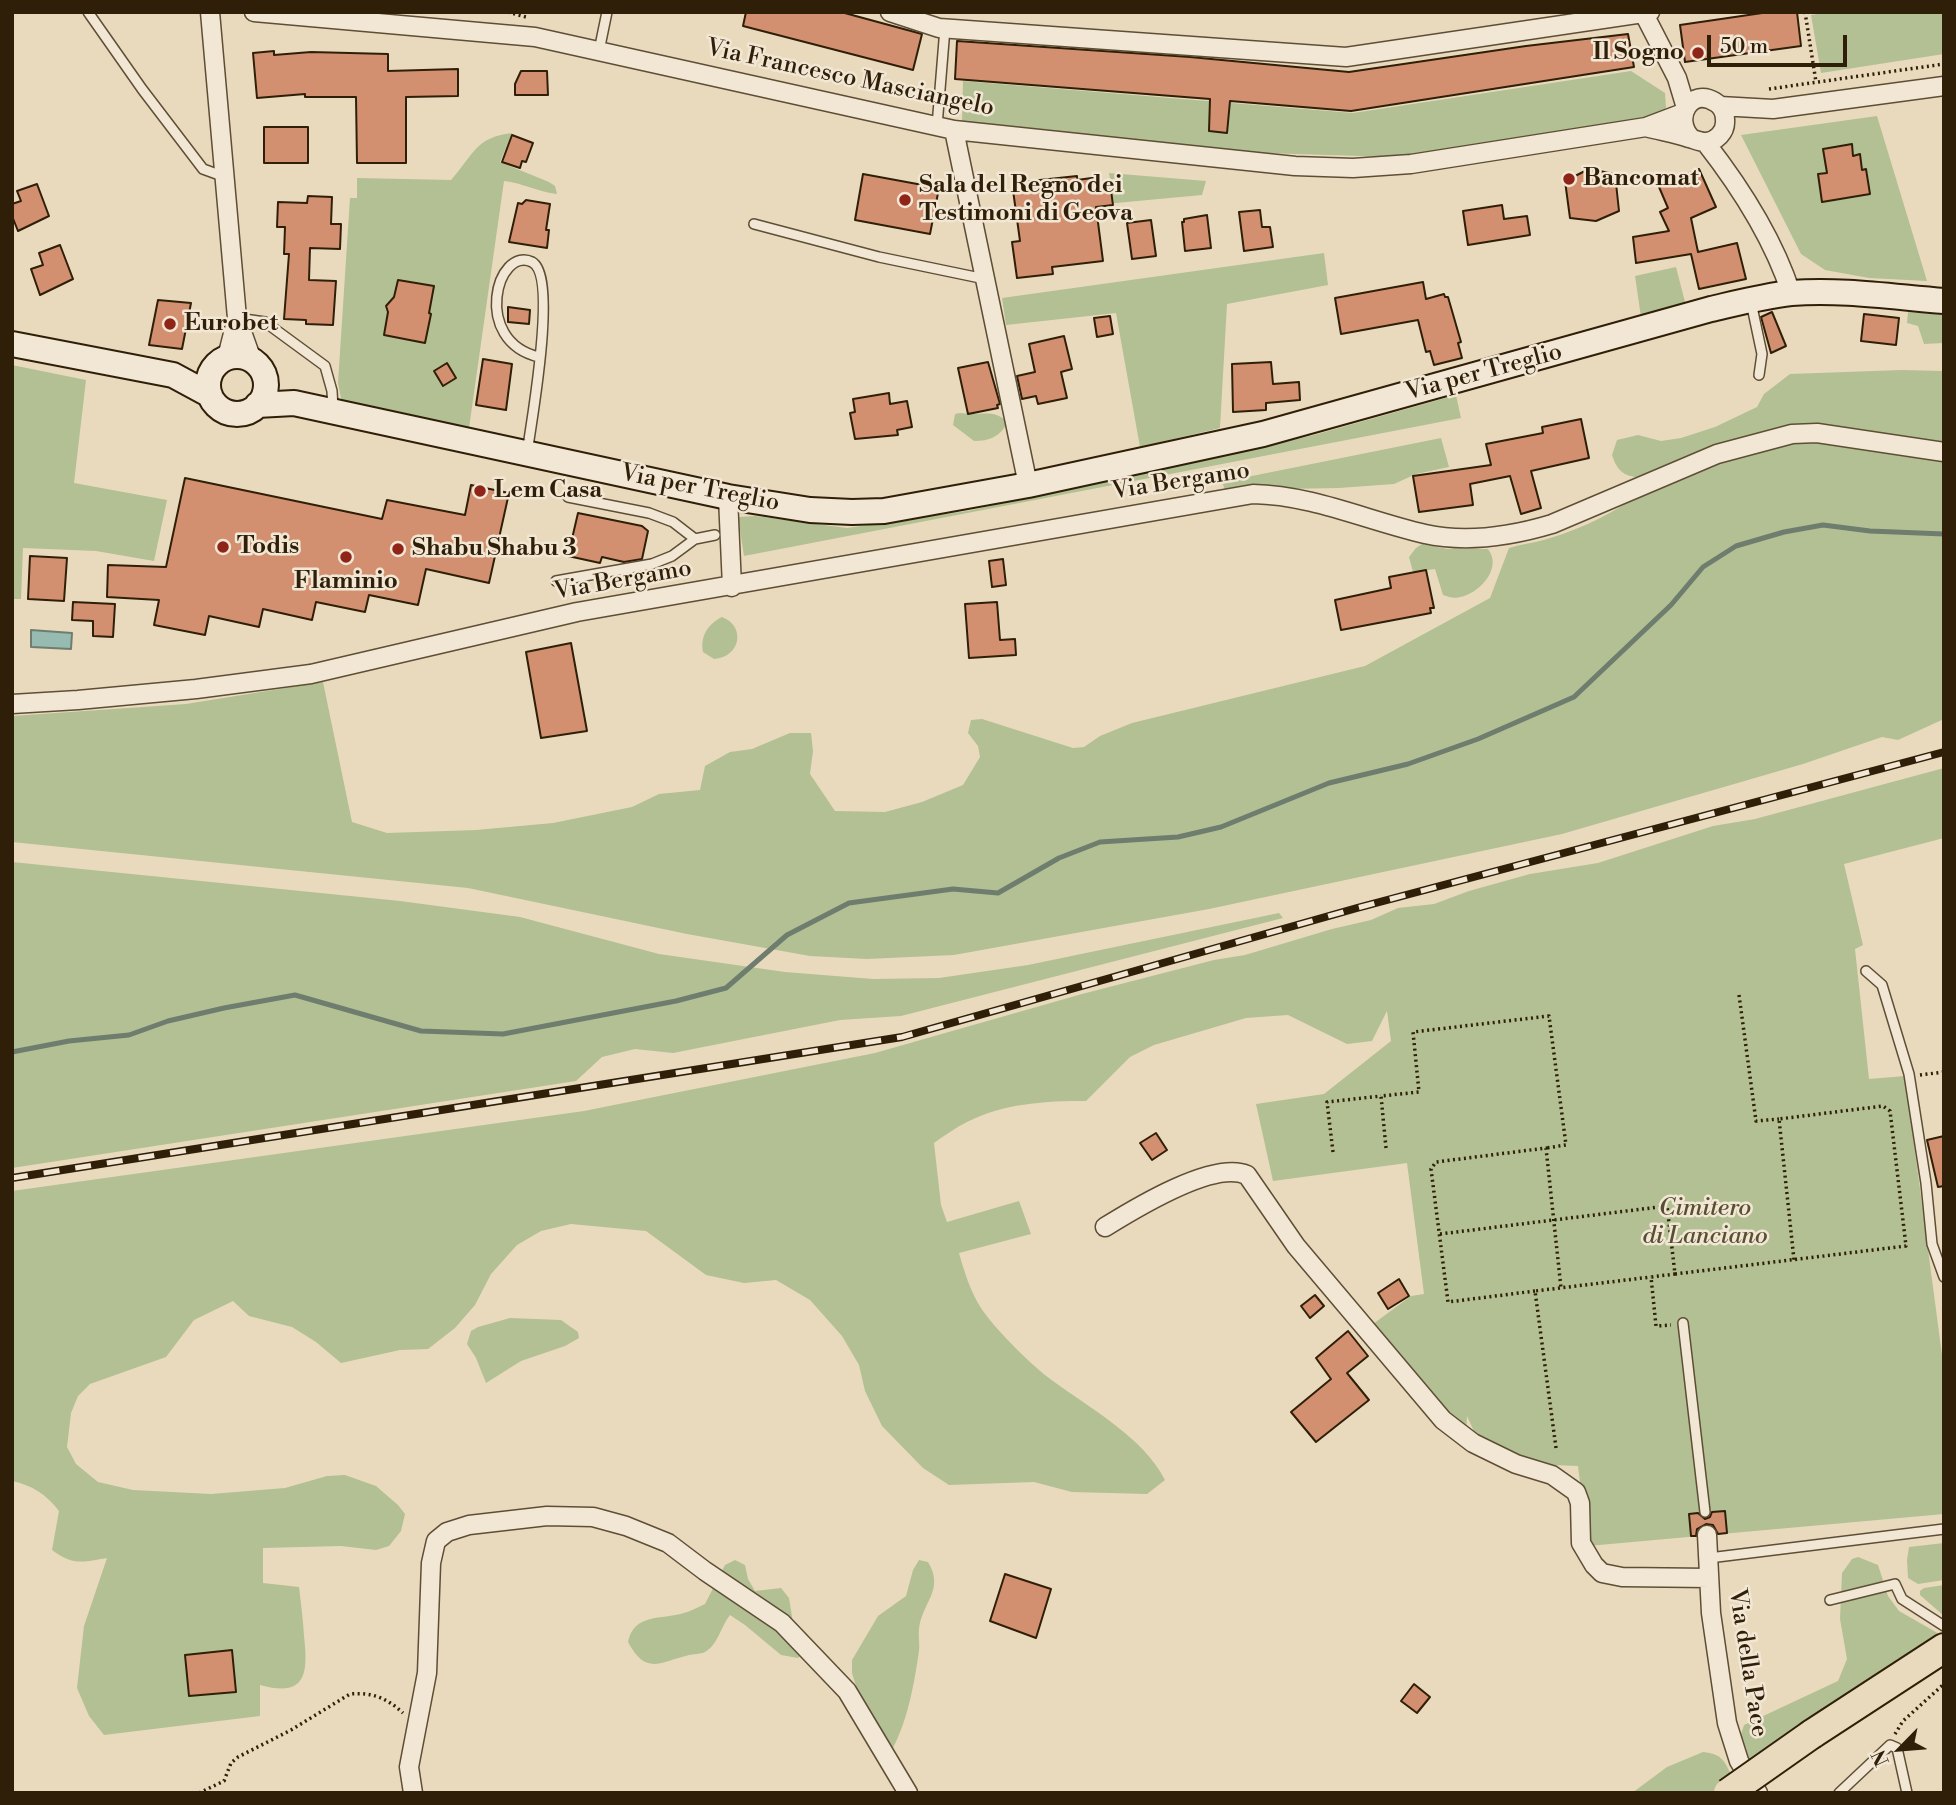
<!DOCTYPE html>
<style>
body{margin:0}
#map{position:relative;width:1956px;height:1805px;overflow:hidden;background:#e9dabd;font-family:"Libre Bodoni",serif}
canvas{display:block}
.frame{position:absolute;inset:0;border:14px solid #301f08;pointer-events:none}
.north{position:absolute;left:1865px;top:1714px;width:70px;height:70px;-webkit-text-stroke:5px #f1e7d4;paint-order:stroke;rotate:245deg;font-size:19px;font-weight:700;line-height:28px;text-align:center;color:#301f08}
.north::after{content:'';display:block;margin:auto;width:24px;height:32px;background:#301f08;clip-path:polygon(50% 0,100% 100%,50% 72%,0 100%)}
.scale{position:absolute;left:1707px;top:35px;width:140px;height:32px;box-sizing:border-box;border:4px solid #301f08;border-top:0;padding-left:9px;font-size:21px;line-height:24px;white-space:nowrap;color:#301f08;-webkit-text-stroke:5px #f1e7d4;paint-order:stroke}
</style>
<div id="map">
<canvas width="1956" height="1805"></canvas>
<div class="frame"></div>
<div class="north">N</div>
<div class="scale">50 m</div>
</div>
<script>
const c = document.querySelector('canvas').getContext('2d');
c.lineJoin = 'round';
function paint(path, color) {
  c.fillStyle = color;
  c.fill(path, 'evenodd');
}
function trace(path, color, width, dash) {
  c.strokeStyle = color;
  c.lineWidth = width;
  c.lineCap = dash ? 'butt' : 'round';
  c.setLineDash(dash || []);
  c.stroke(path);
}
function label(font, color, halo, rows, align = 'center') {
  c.font = font + ' "Libre Bodoni",serif';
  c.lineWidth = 5;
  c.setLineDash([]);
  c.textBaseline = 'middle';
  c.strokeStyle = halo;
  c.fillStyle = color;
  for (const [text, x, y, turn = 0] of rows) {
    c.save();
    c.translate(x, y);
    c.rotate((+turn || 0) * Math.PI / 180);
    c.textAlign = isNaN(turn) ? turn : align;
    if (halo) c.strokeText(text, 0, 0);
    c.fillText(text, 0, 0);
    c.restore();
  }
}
const green = new Path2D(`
 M1828 12H1944V54L1821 73 1811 15Z
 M1631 71 1665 93 1666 108 1659 114 1583 129 1393 157 1263 153 962 122 963 81 1353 113Z
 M1877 116 1927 281 1869 278 1825 270 1801 254 1741 135Z
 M512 133 500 162 549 182 555 186 557 194C539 192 522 183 504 181L469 428 342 403 338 383 350 198H357V178L451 180C473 156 475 137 512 133Z
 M1109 173 1206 181 1202 195 1116 203H1114Z
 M1324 253 1328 285 1227 304 1220 428 1140 447 1116 313 1006 325 1002 298Z
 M1676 267 1686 306 1641 317 1635 276Z
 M1908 312 1944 315V343L1924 344 1918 326 1907 323Z
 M12 365 86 380 74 483 167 500 154 561 96 551 23 548 21 599H12Z
 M1901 370 1944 371V719L1898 740 1882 737 1803 764 1562 834 1209 909 954 955 867 959 810 956 687 934 468 888 12 842V716L186 704 323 682 352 822 387 833 476 830 553 823 632 807 659 794 700 790 705 766 730 752 752 749 790 733H811L813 751 810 774 835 811 885 812 922 802 963 785 980 757 978 746 968 733 971 720 982 719 1073 748 1084 747 1100 736 1132 723 1365 666 1490 598 1509 548C1521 544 1535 543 1547 539 1584 528 1616 512 1647 489L1648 479C1627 476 1619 476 1612 455L1617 440 1638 435 1661 441 1681 438 1715 427 1757 407 1764 394 1790 374Z
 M1456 395 1461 418 744 556 738 517 756 516 847 528 967 511 1215 458 1314 435Z
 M960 413C977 416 998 408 1007 423 1000 437 989 441 974 441L953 425 955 414Z
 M1441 438 1449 467 1416 474 1394 484 1339 488 1225 490 1222 482Z
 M1422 544 1448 549H1488C1503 568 1479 594 1460 597 1454 599 1449 597 1443 595L1435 569 1413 572 1409 557 1416 548Z
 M722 617C746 626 741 657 714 659L703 652C700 636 708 624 722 617Z
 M1944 768V838L1844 864 1863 945 1855 949 1869 1079 1905 1076 1944 1370V1514L1588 1546 1578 1466 1527 1464 1478 1440 1467 1416 1466 1436 1369 1327 1411 1296 1424 1294 1407 1163 1273 1181 1256 1104 1324 1094 1391 1041 1387 1011 1372 1041 1347 1044 1288 1015 1246 1018 1154 1045 1130 1057 1086 1101C1046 1101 1004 1103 967 1122 955 1128 944 1136 934 1143L941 1205 947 1222 1019 1201 1031 1234 959 1253C964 1271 971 1293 981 1308 994 1328 1033 1367 1053 1381 1091 1409 1143 1437 1165 1480L1147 1494 1072 1492 1034 1482 949 1485 923 1468 882 1426 865 1391 859 1365 842 1336 810 1300 776 1280 744 1283 706 1275 646 1231 571 1224 541 1231 517 1245 491 1274 475 1305 455 1328 428 1349 400 1350 341 1363 316 1342 292 1327 249 1316 233 1301 194 1320 166 1357 90 1384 78 1396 71 1413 67 1447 76 1464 98 1482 133 1490 211 1494 285 1488 327 1476 345 1475 376 1486 398 1505 405 1514 401 1531 389 1546 376 1550 341 1546 263 1548V1583L299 1587C301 1603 303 1620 304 1636 308 1673 307 1698 260 1685V1716L104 1735 89 1716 77 1688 84 1626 107 1558C83 1562 73 1566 52 1550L59 1511C47 1495 32 1485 12 1481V1191L584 1111 875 1053 1082 994 1214 960 1245 955 1332 929 1371 920 1398 908 1434 904 1469 891 1530 874 1598 863 1713 826 1755 819Z
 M12 862 400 901 520 917 659 954 785 972 873 979 939 978 1028 965 1279 913 1283 918 901 1016 840 1020 673 1053 635 1049 602 1057 576 1081 12 1168Z
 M510 1318 561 1320 578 1332 579 1338 565 1346 521 1361 486 1383 476 1358 467 1344 471 1331 478 1327Z
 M1944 1543V1580L1918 1584 1908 1578 1907 1560 1909 1547Z
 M1858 1557 1878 1565 1888 1596 1899 1611 1941 1635 1748 1765 1740 1738 1744 1725 1838 1681 1847 1659 1840 1619 1842 1573 1852 1559Z
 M735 1560 745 1565 748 1579 755 1591 781 1588 789 1598 794 1629 805 1652 798 1658 781 1655 745 1625 730 1615C721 1626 718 1645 705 1652 701 1654 693 1654 689 1655 660 1662 646 1676 628 1642 634 1613 661 1620 684 1613 691 1611 698 1607 705 1604L725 1565Z
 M919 1560 928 1562C945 1590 922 1602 919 1629 918 1636 920 1643 919 1651 913 1691 906 1731 883 1765L852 1718 862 1706 852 1673V1660L878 1616 906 1596 913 1570Z
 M1944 1585V1616L1920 1595V1591L1924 1588Z
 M1703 1752C1723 1754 1724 1761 1733 1778L1712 1793H1632L1667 1767Z`);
const water = new Path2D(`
 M31 630 72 633 71 649 31 647Z`);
const stream = new Path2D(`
 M12 1052 69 1041 129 1035 168 1021 224 1008 295 995 421 1031 503 1034 676 1001 726 988 787 935 849 903 953 889 998 893 1059 858 1100 842 1178 837 1221 827 1329 783 1408 764 1478 739 1574 697 1671 605 1703 567 1736 546 1784 532 1823 525 1870 531 1944 534`);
const building = new Path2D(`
 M746 12H841L922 34 913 70 743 26Z
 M1769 12H1797L1801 46 1685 62 1680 25Z
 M1628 34 1634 67 1351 111 1230 101 1227 133 1209 131 1210 99 955 79 957 41 1190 57 1349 72 1526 46Z
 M274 51V55L311 52 388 54V71L458 69V96L406 97V163H357L356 97H305V94L257 98 253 53Z
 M521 71H547L548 95H515V84Z
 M264 127H308V163H264Z
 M512 135 533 143 526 162 522 161 520 168 502 162Z
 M1852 144 1853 156 1860 154 1862 170 1866 169 1870 194 1822 202 1818 174 1827 173 1823 149Z
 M1589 169 1615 174 1619 211 1596 221 1570 218 1565 181Z
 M1699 169 1716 207 1691 218 1698 252 1737 243 1746 279 1699 289 1691 254 1636 263 1633 237 1669 231 1660 212 1668 208 1659 187Z
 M863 174 939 188 930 234 855 220Z
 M1077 176V180L1099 177 1100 184 1110 183 1113 205 1096 207 1103 261 1052 267 1053 274 1017 278 1012 242 1020 241 1012 183Z
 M37 184 49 216 18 231 12 216V204L21 201 17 191Z
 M308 196 332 197 331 224H341L340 249 310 248 309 280 336 281 333 325 306 324V320L284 319 289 254H284L285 227H277L278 202 307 203Z
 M526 200 550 204 546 230H549L547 248 509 242 518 203 522 204Z
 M1502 205 1504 219 1527 216 1530 235 1468 245 1463 211Z
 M1260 210 1262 227H1270L1273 247 1244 251 1239 212Z
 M1207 215 1211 248 1185 251 1182 222H1184V219Z
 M1151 220 1156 256 1132 259 1127 223Z
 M60 245 73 279 40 295 31 269 43 265 39 253Z
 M398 280 434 286 429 313 431 314 425 343 384 335 388 312 386 306 394 297Z
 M1423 282 1426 299 1444 294 1445 297H1448L1461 342 1458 343 1462 358 1434 365 1430 351 1426 352 1418 320 1341 334 1335 298Z
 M158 300 191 303 182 349 149 345Z
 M508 307 530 310 529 324 508 322Z
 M1772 312 1786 346 1771 353 1761 317Z
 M1864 314 1899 318 1896 345 1861 341Z
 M1110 316 1113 334 1097 337 1094 318Z
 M1064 336 1072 369 1061 372 1067 398 1038 404 1036 396 1022 399 1017 376 1035 372 1029 344Z
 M483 359 512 364 506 410 476 405Z
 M988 362 1000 404 997 405 998 408 968 414 958 368Z
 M1271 362 1273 384 1299 382 1300 400 1266 403V410L1233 412 1232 364Z
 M447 363 456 378 443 386 434 371Z
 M889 393 890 404 907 401 912 427 897 430 898 435 855 439 850 413 855 412 853 399Z
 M1581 419 1589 458 1531 471 1541 508 1521 514 1510 476 1470 484 1473 505 1419 512 1413 476 1491 465 1486 444 1543 433 1542 427Z
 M185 478 382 519 387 500 465 515 471 485 509 493 489 583 426 569 418 605 369 595 365 612 316 602 312 620 263 609 259 627 209 616 205 635 154 625 159 600 107 597 108 565 166 567Z
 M578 513 642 526 648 531 642 559 624 562 602 557 600 563 568 556Z
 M30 556 67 558 64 601 28 599Z
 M1003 559 1006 585 992 587 989 561Z
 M1426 570 1434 608H1430L1431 613 1341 630 1335 600 1391 588 1389 577Z
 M73 602 115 604 113 637 93 636V621L72 620Z
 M997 602 1000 640 1015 639 1016 655 969 658 965 604Z
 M571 643 587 731 541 738 526 652Z
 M1156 1133 1167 1150 1152 1160 1140 1143Z
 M1944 1136V1186L1938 1187 1927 1140Z
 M1399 1279 1409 1296 1388 1309 1378 1293Z
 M1315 1295 1324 1306 1310 1318 1301 1306Z
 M1348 1331 1368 1356 1347 1373 1369 1400 1316 1442 1291 1412 1331 1379 1316 1358Z
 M1725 1511 1727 1533 1718 1534 1713 1525 1706 1524 1697 1529 1696 1536H1691L1689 1514 1698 1513 1705 1519 1710 1517 1712 1512Z
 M1005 1574 1051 1589 1036 1638 990 1621Z
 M232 1650 236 1692 189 1696 185 1655Z
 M1414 1684 1430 1697 1417 1713 1401 1701Z`);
const path = new Path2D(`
 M508 12 526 17
 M1805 12 1816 82
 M1769 89 1944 64
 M1739 995 1756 1121 1779 1119
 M1920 1075 1944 1072
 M1386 1148 1381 1096 1419 1092 1413 1032 1549 1016 1566 1145 1546 1148
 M1333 1152 1327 1102 1381 1096
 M1440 1234 1667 1206 1675 1274 1651 1277 1656 1326 1671 1325
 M1675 1274 1906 1246 1890 1111 1883 1106 1779 1119 1794 1260
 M1535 1291 1448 1302 1431 1169 1436 1162 1546 1148 1561 1288
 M1556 1448 1535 1291 1651 1277
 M1895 1734 1903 1721 1944 1684
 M199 1793 224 1781 231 1763 238 1757 291 1730 350 1694C372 1692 387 1698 403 1713`);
const service = new Path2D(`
 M88 12 142 89 203 169 225 177
 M599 51 607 12
 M937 126 945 28
 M754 224 879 257 985 279
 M1751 302 1762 354 1759 375
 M237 318 265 322 325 366 332 391 333 409
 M527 452 529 440C533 412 557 275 532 262 497 245 471 341 539 357
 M568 497 649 513 673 522 695 539
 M556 581 652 564 672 556 695 539 715 535
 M1866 971 1882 985 1909 1074 1926 1183 1932 1244 1944 1277
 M1683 1323 1705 1512
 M1709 1558 1944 1529
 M1830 1600 1895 1584 1902 1599 1944 1626
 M1839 1793 1890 1745 1897 1748 1907 1793`);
const minor = new Path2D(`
 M210 12 237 318 252 360
 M254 12 535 37 954 130 1295 166 1353 168 1411 164 1646 127 1683 113
 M890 12 939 28 1346 57 1650 12
 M1643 12 1677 78 1686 108
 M1720 106 1773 109 1944 86
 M1646 127C1660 131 1675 133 1689 138 1694 139 1699 142 1705 142 1716 142 1726 132 1725 120 1725 113 1722 106 1715 102 1691 87 1672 118 1691 138
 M954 130 1028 485
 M1705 142C1741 188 1773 238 1791 293
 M227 357 237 318
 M728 497 732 587
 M12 704 78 700 196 689 311 674 577 612 1253 494C1312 495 1368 521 1425 534 1466 543 1512 536 1552 524L1717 454 1792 434 1817 433 1944 452
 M1105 1227C1134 1209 1214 1160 1247 1175L1296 1246 1443 1420 1473 1443 1516 1464 1552 1475 1576 1492 1580 1503 1581 1543 1594 1565 1602 1573 1622 1577 1709 1578
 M1707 1535 1711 1613 1727 1723 1739 1761 1758 1793
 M413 1793 409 1767 427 1673 431 1563 436 1541 447 1532 469 1525 547 1516 593 1517 626 1526 668 1543 705 1571 782 1623 847 1691 908 1793`);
const secondary = new Path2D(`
 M12 344 173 375 210 395
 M208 385a29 29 0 1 1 58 0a29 29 0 1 1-58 0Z
 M257 405 294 403 728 497 810 510 852 512 884 511 1028 485 1263 434 1711 309C1737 303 1764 296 1791 293 1842 289 1893 297 1944 301`);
const primary = new Path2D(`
 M1812 1734 1944 1648`);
const rail = new Path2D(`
 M12 1178 902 1037 1357 908 1944 752`);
const primaryBridge = new Path2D(`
 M1728 1793 1812 1734`);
const markers = [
 [1698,53,7,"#8f2418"],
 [1569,179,7,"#8f2418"],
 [905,200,7,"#8f2418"],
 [170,324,7,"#8f2418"],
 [480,491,7,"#8f2418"],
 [223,547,7,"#8f2418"],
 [398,549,7,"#8f2418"],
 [346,557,7,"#8f2418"]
];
const poiNames = [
 ["Il Sogno",1684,53,"right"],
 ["Bancomat",1583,179],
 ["Sala del Regno dei",919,186],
 ["Testimoni di Geova",919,214],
 ["Eurobet",184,324],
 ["Lem Casa",494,491],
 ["Todis",237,547],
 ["Shabu Shabu 3",412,549],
 ["Flaminio",346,582,"center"]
];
const streetNames = [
 ["Via Francesco Masciangelo",850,79,12],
 ["Via per Treglio",1484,373,-15],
 ["Via Bergamo",1181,482,-9],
 ["Via per Treglio",700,489,11],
 ["Via Bergamo",623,581,-10],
 ["Via della Pace",1747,1663,81]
];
const parkNames = [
 ["Cimitero",1705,1209],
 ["di Lanciano",1705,1237]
];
paint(green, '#b2c094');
paint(water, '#97bbb0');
trace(water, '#6e7d6d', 2);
trace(stream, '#6e7d6d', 5);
paint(building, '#d39070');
trace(building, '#301f08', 2);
trace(service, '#5e4e35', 12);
trace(minor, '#5e4e35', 21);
trace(secondary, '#301f08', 28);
trace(primary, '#301f08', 32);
trace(path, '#301f08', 3.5, [2, 3.5]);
trace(service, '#f1e7d4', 9);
trace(minor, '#f1e7d4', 18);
trace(secondary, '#f1e7d4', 24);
trace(primary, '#e9dabd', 28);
trace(rail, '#301f08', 8);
trace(rail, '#f1e7d4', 5, [16]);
trace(primaryBridge, '#301f08', 32, []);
trace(primaryBridge, '#e9dabd', 28);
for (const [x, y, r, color] of markers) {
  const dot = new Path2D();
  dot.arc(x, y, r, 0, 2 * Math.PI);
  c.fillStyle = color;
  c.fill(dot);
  trace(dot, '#f1e7d4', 2.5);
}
label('bold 24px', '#301f08', '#f1e7d4', poiNames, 'left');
label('24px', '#301f08', '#f1e7d4', streetNames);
label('italic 24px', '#574f32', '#f1e7d4', parkNames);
</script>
